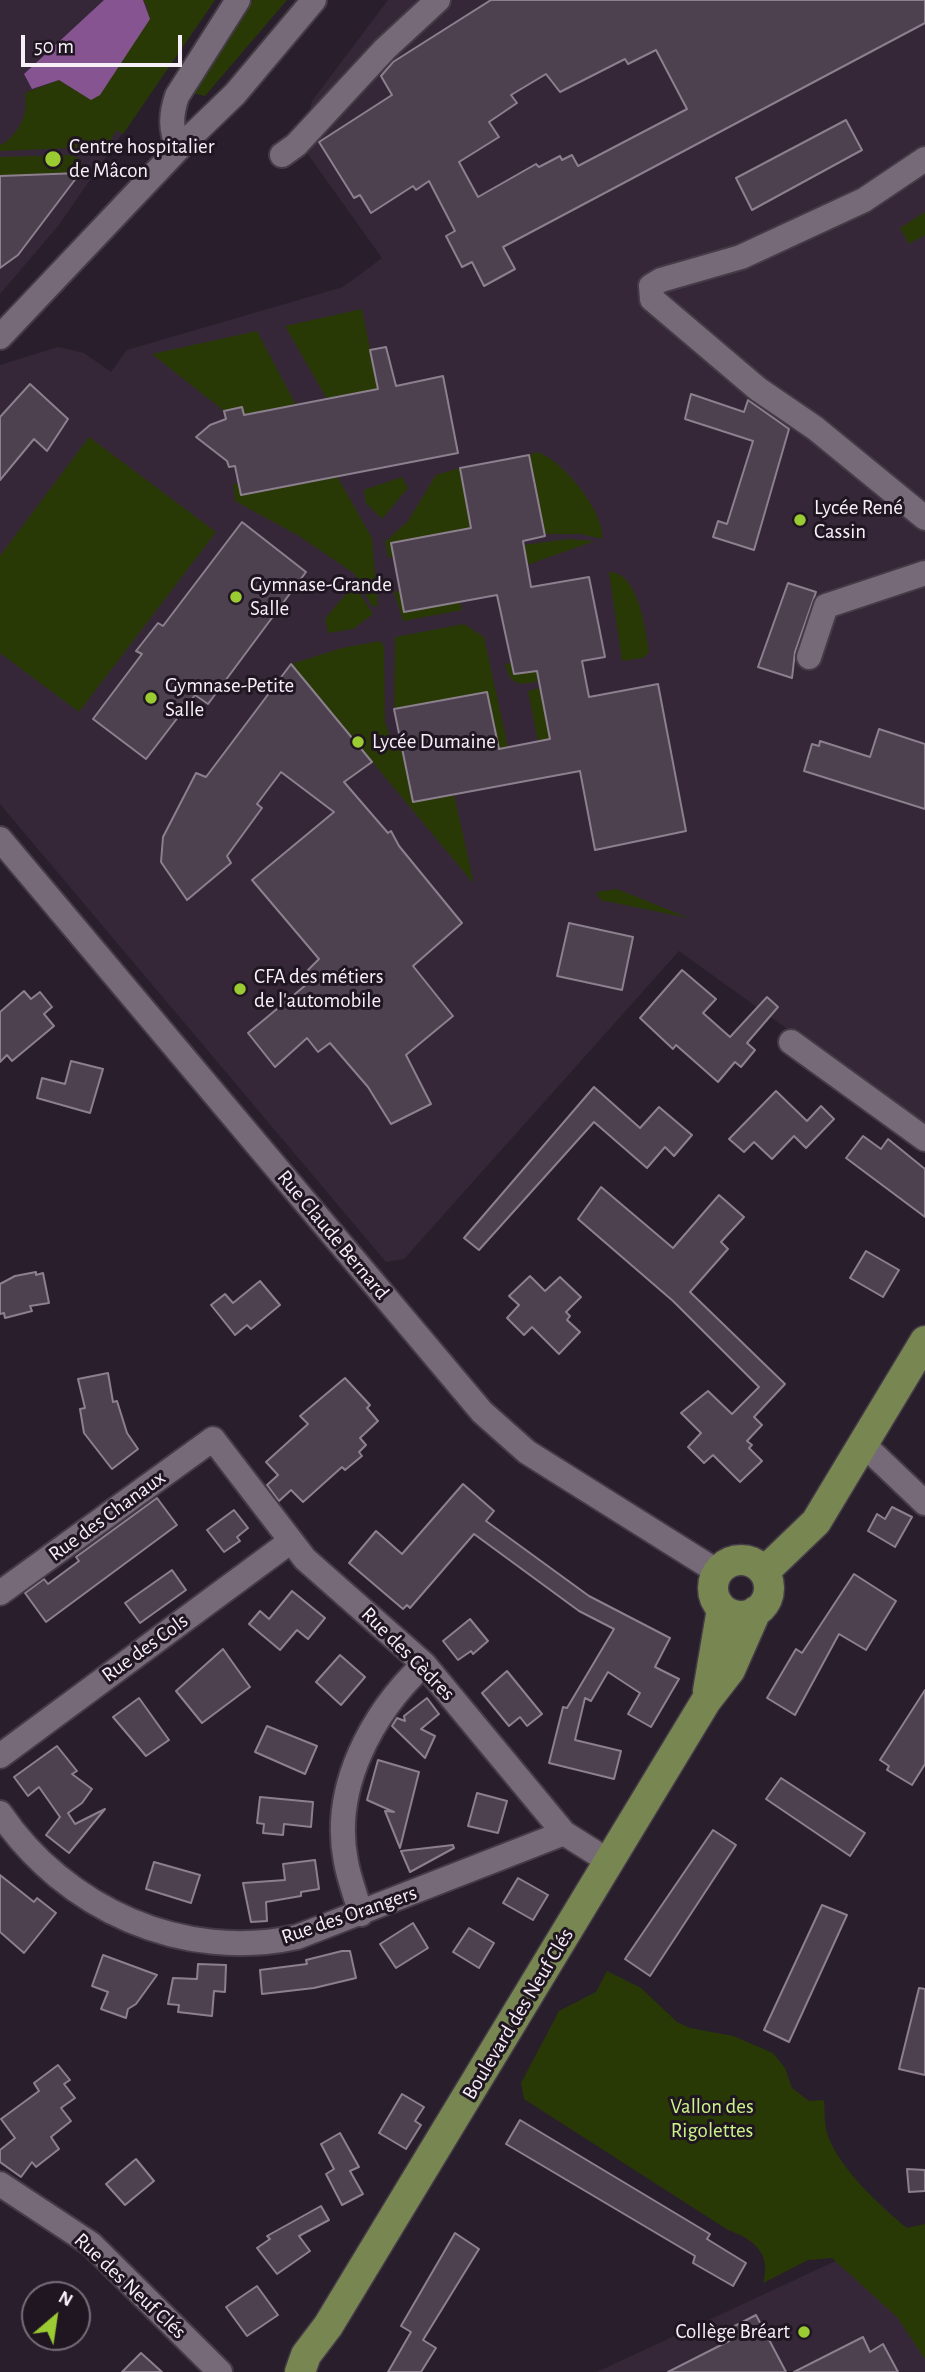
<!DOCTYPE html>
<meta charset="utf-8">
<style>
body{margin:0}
#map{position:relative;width:925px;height:2372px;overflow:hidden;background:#291f2c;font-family:"Alegreya Sans",sans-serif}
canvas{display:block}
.north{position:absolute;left:21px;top:2281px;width:70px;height:70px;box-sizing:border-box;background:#201622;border:2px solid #766d78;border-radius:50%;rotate:29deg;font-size:19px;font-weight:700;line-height:28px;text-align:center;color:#f6eff8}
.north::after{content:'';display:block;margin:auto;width:24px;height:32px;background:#9bcb32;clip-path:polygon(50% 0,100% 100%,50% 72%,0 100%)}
.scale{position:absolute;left:21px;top:35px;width:161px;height:32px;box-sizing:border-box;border:4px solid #f6eff8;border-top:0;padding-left:9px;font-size:21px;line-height:24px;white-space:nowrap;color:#f6eff8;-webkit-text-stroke:5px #201622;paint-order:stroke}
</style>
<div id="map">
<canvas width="925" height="2372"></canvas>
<div class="north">N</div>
<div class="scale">50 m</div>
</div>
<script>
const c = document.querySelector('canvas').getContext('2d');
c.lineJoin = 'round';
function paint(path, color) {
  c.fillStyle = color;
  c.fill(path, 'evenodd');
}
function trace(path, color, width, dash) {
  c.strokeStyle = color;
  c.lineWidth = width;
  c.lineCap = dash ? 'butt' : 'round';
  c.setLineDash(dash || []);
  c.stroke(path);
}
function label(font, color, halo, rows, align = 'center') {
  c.font = font + ' "Alegreya Sans",sans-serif';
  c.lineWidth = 6;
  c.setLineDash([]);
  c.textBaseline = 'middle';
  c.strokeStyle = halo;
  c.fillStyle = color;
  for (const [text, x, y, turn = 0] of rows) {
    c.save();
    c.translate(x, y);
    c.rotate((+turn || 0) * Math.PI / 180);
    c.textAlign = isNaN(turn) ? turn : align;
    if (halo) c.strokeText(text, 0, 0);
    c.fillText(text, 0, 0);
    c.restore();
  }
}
const built = new Path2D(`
 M0 0H215L58 226 0 294Z
 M388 0H925V1128L679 951 404 1259 386 1262 0 804V365L58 347 84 353 111 372 127 350 343 287 382 258 302 146 312 101Z
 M887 2237 925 2292V2372H597Z`);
const green = new Path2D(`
 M143 0H215L123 134 117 130 111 139 116 143 114 146 0 151V143L2 145C20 131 28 117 25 93L59 80 91 99 148 8Z
 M253 0H287L205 96 193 93 196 82Z
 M70 155 78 158 82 164 80 173 0 176V157Z
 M925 212V235L909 244 900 228Z
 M362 309 378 389 327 399 285 326Z
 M257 331 296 405 244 415 224 411 152 354Z
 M89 437 216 532 79 712 0 653V556Z
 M537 452C562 459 606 513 602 539L581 534H544L529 455Z
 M460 468 471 528 391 543 394 556 388 558 385 542 408 521 436 475Z
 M337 476 372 538 378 607 371 605 355 574 299 536 235 501 233 484H239L241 495Z
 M402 477 408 488 382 519 366 503 364 490Z
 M568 539 595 541 527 565 523 545Z
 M609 572C638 571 646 630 649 652L643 658 622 661Z
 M354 584 373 614 353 629 328 633 325 619Z
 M400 591 404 612 460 601 462 610 403 621 394 592Z
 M464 624 484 637 508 747 499 749 487 692 394 709 395 637Z
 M380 641 384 646 385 722 394 748H402L413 802 454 794 474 884 291 664 342 648Z
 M511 663 514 674 537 671 539 681C518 686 510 685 505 664Z
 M540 688 550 739 538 741 528 691Z
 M617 889 689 918 600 900 596 892Z
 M607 1971 641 1988 677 2022 690 2028 733 2036 773 2053 785 2068 792 2088 809 2101 824 2100C825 2110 824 2123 827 2133 837 2166 880 2206 907 2228L925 2224V2359L897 2317 832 2258 808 2260 763 2283C772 2254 754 2239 728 2230L524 2099 521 2083 559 2011 596 1992Z`);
const water = new Path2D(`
 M104 0H143L150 19 100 95 91 100 59 80 32 89 24 74Z`);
const building = new Path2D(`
 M491 0H925V23L503 247 515 269 484 286 472 262 462 267 446 236 455 231 429 181 416 190 413 186 371 213 360 195 354 198 319 142 392 95 381 76 393 62ZM656 50 687 109 578 166 572 155 562 160 560 156 539 167 536 164 478 197 459 162 499 137 489 122 517 103 511 95 546 74 560 92 625 59 628 64Z
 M846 120 862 150 752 210 736 178Z
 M80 173 18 255 0 268V176Z
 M386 347 396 386 443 376 458 453 241 495 235 466 229 467 227 461 196 437 210 425 226 419 224 411 242 407 244 415 378 389 370 350Z
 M30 384 68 419 47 451 34 439 0 480V417Z
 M691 394 744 412 748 400 789 429 754 550 713 537 718 521 727 524 753 441 685 419Z
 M529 455 545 536 523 541 531 587 589 577 605 657 582 661 589 697 658 684 686 831 595 850 580 771 413 802 394 709 487 692 499 749 550 739 537 671 514 674 497 595 404 612 391 543 471 528 460 468Z
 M242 522 306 572 208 704 195 695 146 759 93 719 142 654 136 651 158 623 163 626Z
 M788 583 816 592 795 652 792 678 758 667Z
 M291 664 372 762 344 782 388 833 391 831 399 846 462 923 413 966 453 1016 406 1055 431 1104 391 1124 368 1087 330 1043 318 1052 307 1038 275 1067 248 1033 307 984 301 977 319 959 252 880 334 812 281 772 257 804 262 808 227 856 231 863 187 900 161 862 163 837 196 773 206 777Z
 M879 729 925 744V809L804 771 812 744 819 746 820 741 870 757Z
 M569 923 633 937 622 990 557 976Z
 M682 970 716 999 703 1013 730 1037 767 997 778 1007 747 1043 755 1050 741 1067 735 1062 718 1082 676 1045 673 1049 640 1018Z
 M24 991 31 999 40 992 52 1007 44 1014 54 1026 12 1061 7 1055 0 1062V1012Z
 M71 1061 103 1069 90 1113 37 1098 42 1078 65 1084Z
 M594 1087 640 1128 659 1107 692 1135 674 1156 665 1147 647 1168 594 1122 479 1250 464 1238Z
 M776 1091 807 1121 821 1106 834 1119 806 1148 794 1136 772 1159 754 1142 744 1152 729 1139Z
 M863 1136 881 1149 888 1139 925 1169V1217L846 1158Z
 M601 1187 673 1248 719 1195 744 1217 721 1242 728 1249 690 1292 785 1384 754 1417 762 1425 747 1441 752 1445 749 1448 762 1461 740 1482 713 1455 704 1463 688 1447 701 1433 681 1413 708 1391 732 1414 759 1387 673 1301 578 1219Z
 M866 1251 899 1270 883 1297 850 1278Z
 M36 1272V1275L43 1273 49 1303 30 1306 32 1311 5 1318 4 1313 0 1314V1284L15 1276Z
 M530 1276 545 1291 560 1277 581 1297 566 1312 570 1316 567 1320 580 1332 559 1354 532 1327 524 1335 507 1318 519 1305 509 1296Z
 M260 1281 280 1305 251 1329 247 1325 235 1335 211 1305 225 1294 233 1303Z
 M108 1373 113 1402 117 1401 127 1433 138 1449 112 1469 84 1433 80 1409 85 1408 78 1379Z
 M345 1378 370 1405 367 1408 378 1421 360 1438 366 1445 359 1452 362 1456 345 1470 342 1467 303 1502 291 1490 279 1501 267 1485 278 1475 266 1462 308 1424 300 1416Z
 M463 1484 494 1511 486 1521 589 1596 670 1638 655 1667 679 1679 651 1727 628 1714 640 1693 608 1672 591 1701 585 1698 575 1740 621 1751 614 1779 549 1763 563 1707 567 1708 614 1629 579 1611 474 1534 410 1608 407 1605 403 1609 349 1563 376 1531 402 1554Z
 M157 1498 177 1525 46 1622 25 1593 44 1579 48 1584 79 1561 76 1557Z
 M892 1507 912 1517 895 1547 868 1531 877 1514 885 1519Z
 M234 1510 248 1528 237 1537 240 1541 224 1552 207 1530Z
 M172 1570 186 1590 140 1623 125 1603Z
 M854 1574 896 1601 866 1650 839 1634 795 1715 767 1698 796 1649 802 1653Z
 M292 1591 325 1618 308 1639 297 1630 280 1650 249 1624 260 1611 269 1619Z
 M470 1619 488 1641 473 1654 471 1651 458 1660 443 1641Z
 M223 1649 250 1687 202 1723 176 1691Z
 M340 1655 365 1677 341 1705 316 1682Z
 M507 1671 542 1714 527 1726 520 1717 509 1726 482 1693Z
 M925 1690V1764L912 1785 887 1770 889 1766 880 1760Z
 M139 1698 169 1740 146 1756 113 1717Z
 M427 1698 439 1714 421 1729 435 1736 425 1758 392 1726 397 1718 405 1721 404 1716Z
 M267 1726 317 1746 305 1774 255 1752Z
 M57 1746 77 1771 72 1774 92 1789 82 1803 68 1813 75 1824 105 1809 69 1853 46 1835 60 1817 39 1787 28 1796 14 1777Z
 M378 1760 419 1772 400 1848 385 1811 394 1812 367 1800Z
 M781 1778 865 1833 850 1856 766 1799Z
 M477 1793 507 1801 498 1833 468 1826Z
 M260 1797 313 1802 311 1827 284 1824 283 1835 263 1833 264 1824 257 1823Z
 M713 1830 736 1845 650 1976 625 1959Z
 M453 1845 454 1848 410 1872 401 1851Z
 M315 1860 319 1889 301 1892V1896L266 1902 267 1921 251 1922 243 1883 285 1880 283 1864Z
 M154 1862 200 1875 191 1903 146 1889Z
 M0 1875 34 1902 37 1898 56 1913 24 1953 0 1932Z
 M518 1878 548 1895 533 1920 503 1903Z
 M822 1905 847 1915 789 2042 764 2030Z
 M413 1923 428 1948 396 1968 380 1944Z
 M469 1928 494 1943 479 1968 453 1952Z
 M342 1951H350L356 1978 314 1988 262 1994 260 1970 307 1964 306 1960Z
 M103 1955 157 1975 136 2004 128 2009 126 2018 101 2009 108 1992 92 1986Z
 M198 1964 226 1965 225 1992 214 1991 212 2016 178 2012 179 2005 168 2004 173 1978 197 1979Z
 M919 1988 925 1989V2075L899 2069Z
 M58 2065 70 2080 64 2084 75 2098 61 2108 71 2121 51 2137 59 2149 36 2167 32 2162 21 2177 0 2162V2150L15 2138 1 2119 39 2091 34 2083Z
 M402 2094 424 2107 415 2121 421 2125 406 2149 379 2133Z
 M520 2120 710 2234 707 2239 746 2263 733 2286 693 2263 695 2256 506 2144Z
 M340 2133 359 2167 350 2171 363 2194 342 2205 326 2174 334 2169 321 2144Z
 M136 2159 154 2181 125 2205 106 2184Z
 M907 2169 925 2170V2191L909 2192Z
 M321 2206 329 2220 299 2236 310 2251 277 2274 257 2248 270 2239 267 2236Z
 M455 2233 479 2249 423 2340 436 2348 421 2372H388L411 2332 401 2326Z
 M257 2286 278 2315 247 2336 226 2307Z
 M756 2315 786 2372H668L729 2341 723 2332Z
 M863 2337 870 2352 883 2344 898 2372H794Z
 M141 2353 162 2372H122Z`);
const minor = new Path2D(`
 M178 149 235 94 314 0
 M282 155 296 145 385 49 438 0
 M925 159 864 200 741 257 661 280 651 286 652 299 758 389 815 428 925 518
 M0 337 178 149C171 129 170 117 177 96L238 0
 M809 657 826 606 925 573
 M0 839 482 1412 527 1452 718 1572
 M791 1042 925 1139
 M863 1444 925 1503
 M0 1593 213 1439 305 1559 424 1664 564 1833 610 1862
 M0 1756 291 1541
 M0 1813C65 1909 183 1962 297 1937L564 1833
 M361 1914C356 1897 349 1879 346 1862 331 1788 372 1713 424 1664
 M0 2184 91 2244 220 2372`);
const major = new Path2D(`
 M713 1588a28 28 0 1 1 56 0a28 28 0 1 1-56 0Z
 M764 1572 816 1522 925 1341
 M708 1691 722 1609
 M300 2372 306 2355 328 2326 706 1701 730 1670 756 1611`);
const markers = [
 [53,159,9,"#9bcb32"],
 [800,520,7,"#9bcb32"],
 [236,597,7,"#9bcb32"],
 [151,698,7,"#9bcb32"],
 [358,742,7,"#9bcb32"],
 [240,989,7,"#9bcb32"],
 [804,2332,7,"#9bcb32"]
];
const poiNames = [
 ["Centre hospitalier",69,147],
 ["de Mâcon",69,171],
 ["Lycée René",814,508],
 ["Cassin",814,532],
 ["Gymnase-Grande",250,585],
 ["Salle",250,609],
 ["Gymnase-Petite",165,686],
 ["Salle",165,710],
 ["Lycée Dumaine",372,742],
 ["CFA des métiers",254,977],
 ["de l'automobile",254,1001],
 ["Collège Bréart",790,2332,"right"]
];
const streetNames = [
 ["Rue Claude Bernard",333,1235,50],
 ["Rue des Chanaux",107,1516,-36],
 ["Rue des Cols",145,1648,-36],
 ["Rue des Cèdres",408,1654,45],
 ["Rue des Orangers",349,1915,-19],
 ["Boulevard des Neuf Clés",518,2014,-59],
 ["Rue des Neuf Clés",130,2286,43]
];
const parkNames = [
 ["Vallon des",712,2107],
 ["Rigolettes",712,2131]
];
paint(built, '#352738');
paint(green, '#293906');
paint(water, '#875492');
paint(building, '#4d414f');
trace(building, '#8c7f8e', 2);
trace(minor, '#443b46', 28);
trace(major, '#443b46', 33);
trace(minor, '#766978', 24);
trace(major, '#788652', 30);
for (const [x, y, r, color] of markers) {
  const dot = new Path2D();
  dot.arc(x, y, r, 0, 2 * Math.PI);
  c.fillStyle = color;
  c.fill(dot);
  trace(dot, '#201622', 2.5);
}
label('21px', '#f6eff8', '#201622', poiNames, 'left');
label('21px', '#f6eff8', '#201622', streetNames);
label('21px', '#cbf389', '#201622', parkNames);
</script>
